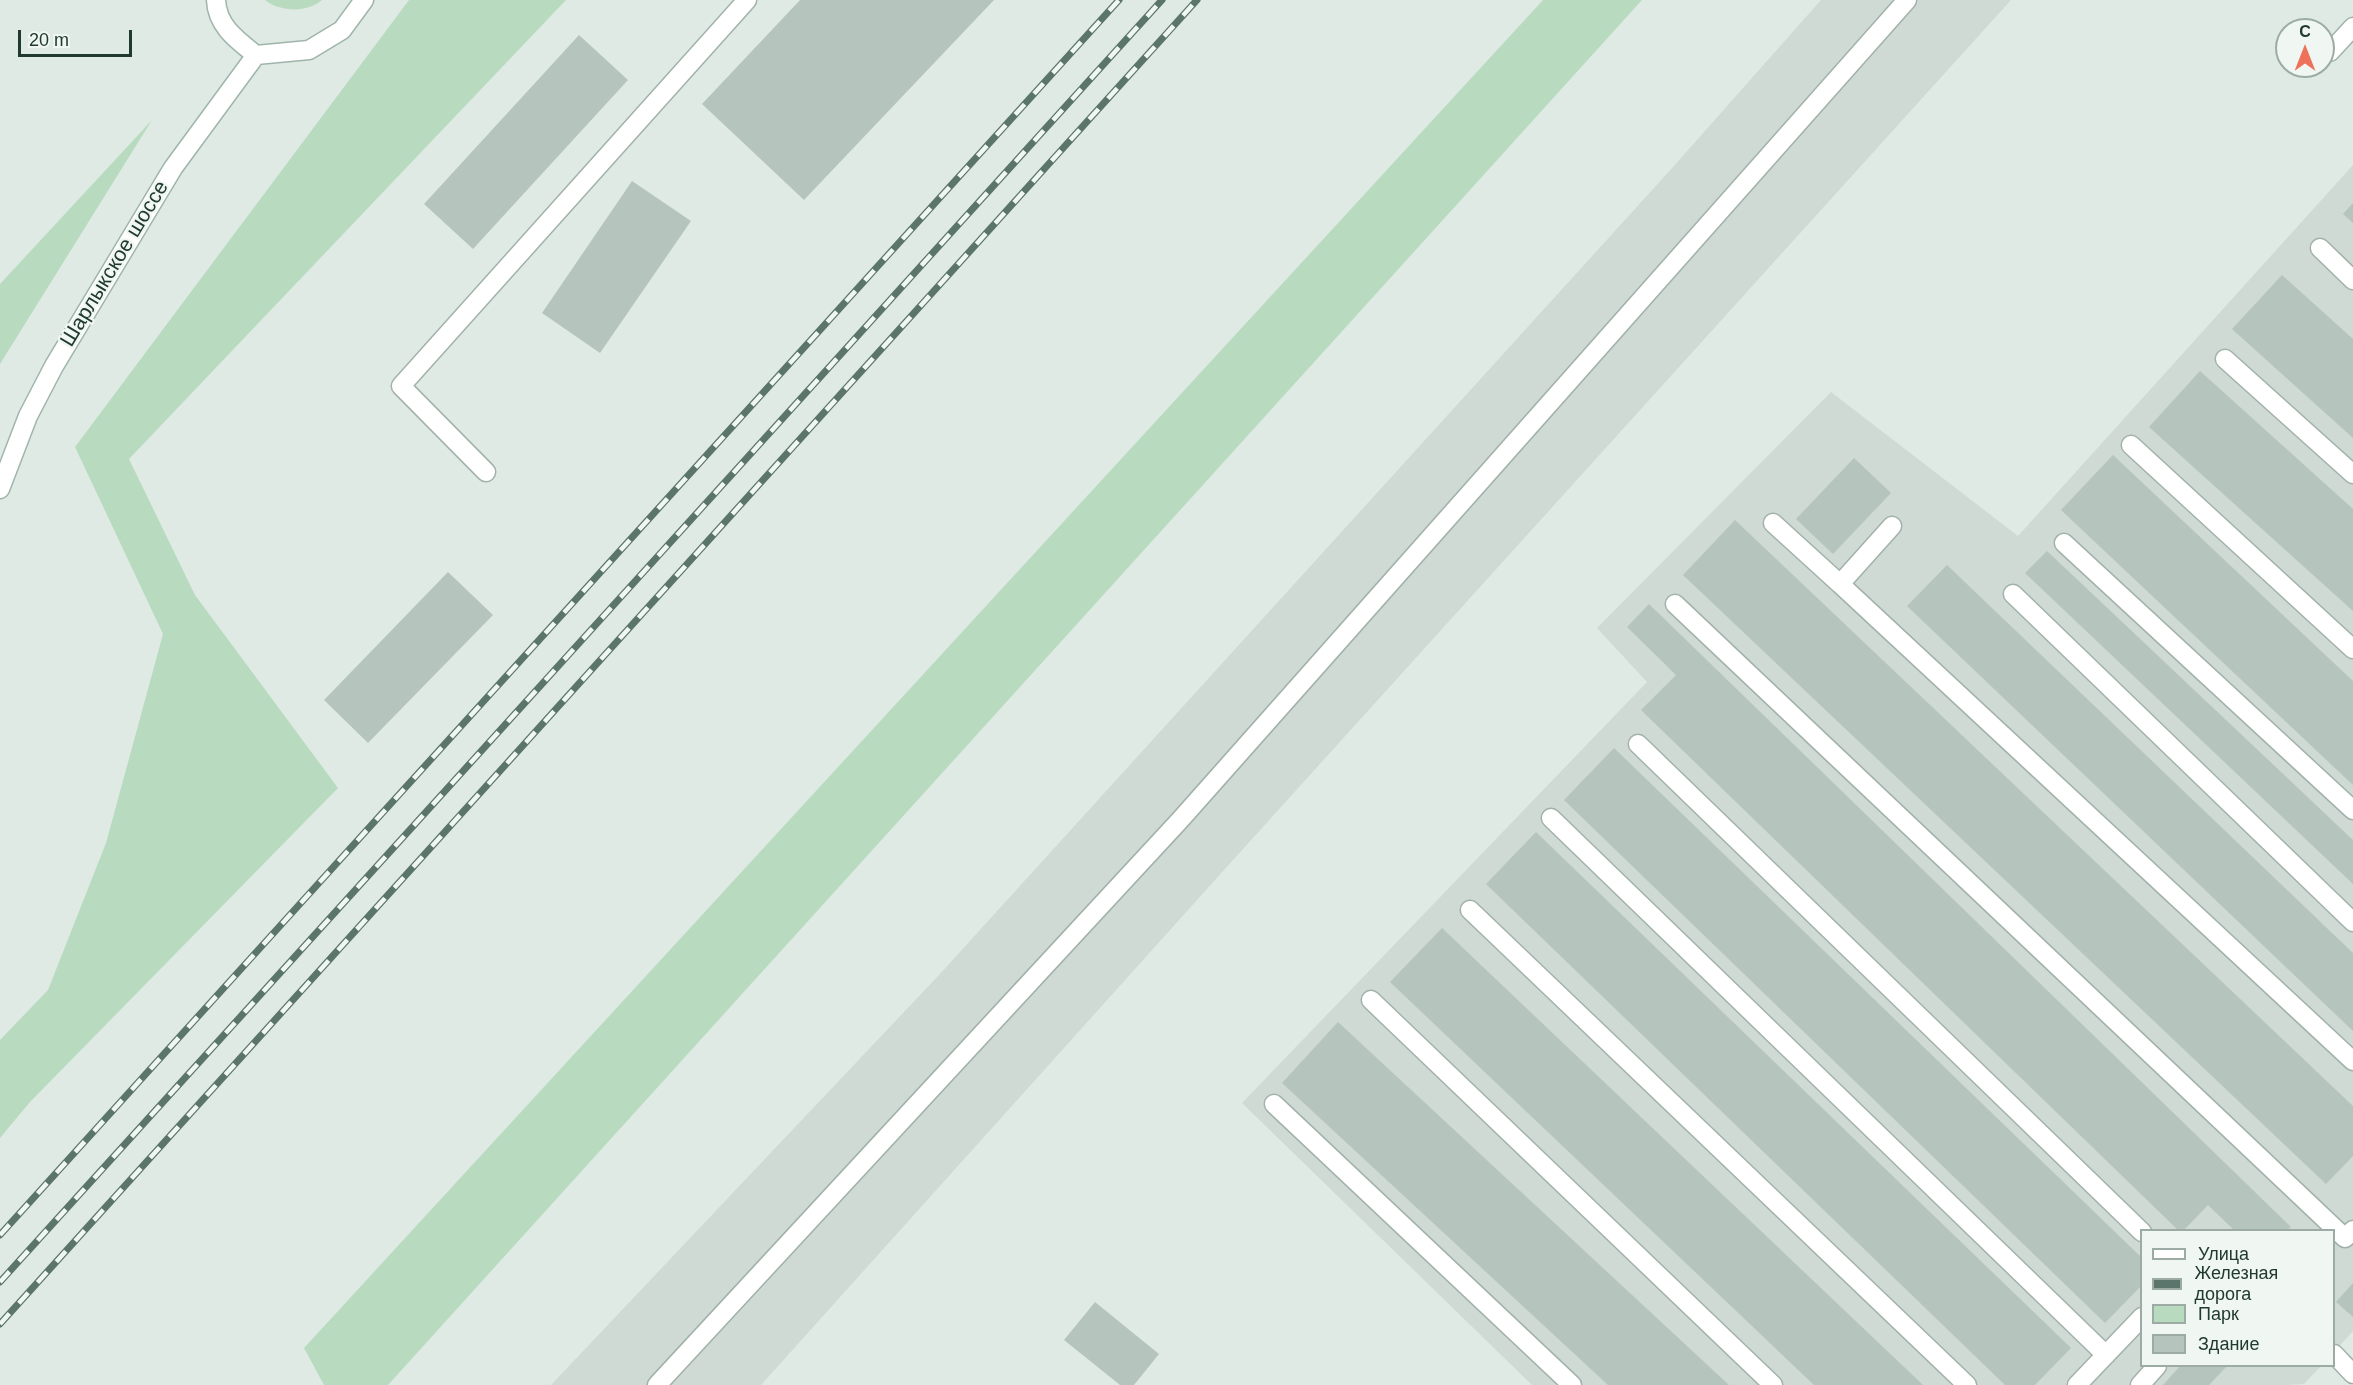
<!DOCTYPE html>
<meta charset="utf-8">
<style>
body{margin:0}
#map{position:relative;width:2353px;height:1385px;overflow:hidden;background:#dfeae4;font-family:Helvetica,sans-serif}
canvas{display:block}
.legend{position:absolute;left:2140px;top:1229px;width:195px;height:138px;box-sizing:border-box;background:#f0f7f3;border:2px solid #9daba5;margin:0;padding:8px 10px;list-style:none;font-size:18px;color:#213a31}
.legend li{display:flex;align-items:center;gap:12px;height:30px}
.legend b{width:30px;border:2px solid #9daba5}
.north{position:absolute;left:2275px;top:18px;width:60px;height:60px;box-sizing:border-box;background:#f0f7f3;border:2px solid #9daba5;border-radius:50%;rotate:0deg;font-size:16px;font-weight:700;line-height:24px;text-align:center;color:#213a31}
.north::after{content:'';display:block;margin:auto;width:21px;height:27px;background:#ee725a;clip-path:polygon(50% 0,100% 100%,50% 72%,0 100%)}
.scale{position:absolute;left:18px;top:30px;width:114px;height:27px;box-sizing:border-box;border:3px solid #213a31;border-top:0;padding-left:8px;font-size:18px;line-height:21px;white-space:nowrap;color:#213a31;-webkit-text-stroke:4px #f0f7f3;paint-order:stroke}
</style>
<div id="map">
<canvas width="2353" height="1385"></canvas>
<ul class="legend">
<li><b style="height:8px;background:#fff"></b>Улица</li>
<li><b style="height:8px;background:#5b756c"></b>Железная дорога</li>
<li><b style="height:16px;background:#b8dbbf"></b>Парк</li>
<li><b style="height:16px;background:#b5c5bd"></b>Здание</li>
</ul>
<div class="north">С</div>
<div class="scale">20 m</div>
</div>
<script>
const c = document.querySelector('canvas').getContext('2d');
c.lineJoin = 'round';
function paint(path, color) {
  c.fillStyle = color;
  c.fill(path, 'evenodd');
}
function trace(path, color, width, dash) {
  c.strokeStyle = color;
  c.lineWidth = width;
  c.lineCap = dash ? 'butt' : 'round';
  c.setLineDash(dash || []);
  c.stroke(path);
}
function label(font, color, halo, rows, align = 'center') {
  c.font = font + ' Helvetica,sans-serif';
  c.lineWidth = 4.5;
  c.setLineDash([]);
  c.textBaseline = 'middle';
  c.strokeStyle = halo;
  c.fillStyle = color;
  for (const [text, x, y, turn = 0] of rows) {
    c.save();
    c.translate(x, y);
    c.rotate((+turn || 0) * Math.PI / 180);
    c.textAlign = isNaN(turn) ? turn : align;
    if (halo) c.strokeText(text, 0, 0);
    c.fillText(text, 0, 0);
    c.restore();
  }
}
const built = new Path2D(`
 M1821 0H2011L1224 870 761 1385H551L939 975 1673 167Z
 M2353 165V1331L2334 1352V1230H2142V1366H2321L2304 1384 2287 1385H1532L1242 1103 1647 682 1597 628 1831 392 2018 536Z`);
const green = new Path2D(`
 M265 0H322C307 13 280 12 265 0Z
 M409 0H566L129 459 195 595 338 788 30 1102 0 1138V1040L48 990 106 843 163 634 75 447Z
 M1543 0H1642L388 1385H324L304 1348Z
 M152 120 0 364V284Z`);
const building = new Path2D(`
 M800 0H994L804 200 702 104Z
 M579 35 628 80 473 249 424 204Z
 M632 181 691 221 600 353 542 313Z
 M2353 203V223L2343 214Z
 M2282 275 2353 339V438L2232 329Z
 M2200 371 2353 509V611L2149 427Z
 M2113 455 2353 681V785L2061 510Z
 M1854 458 1891 493 1833 554 1796 519Z
 M1735 520 2353 1106V1156L2326 1184 1683 575Z
 M2047 551 2353 840V884L2025 573Z
 M1947 565 2353 953V1031L1907 606Z
 M448 572 493 615 368 743 324 700Z
 M1649 604 2291 1227 2287 1230H2234L2208 1205 2184 1230H2178L1641 710 1676 675 1627 627Z
 M1614 748 2142 1258V1285L2105 1323 1564 800Z
 M1536 832 2071 1348 2035 1385H2005L1486 884Z
 M1442 928 1923 1385H1814L1390 982Z
 M1338 1022 1729 1385H1608L1282 1083Z
 M2353 1283V1317L2336 1302Z
 M1095 1302 1159 1354 1134 1385H1120L1064 1340Z
 M2180 1366H2227L2209 1385H2163Z`);
const lane = new Path2D(`
 M2330 52 2353 27
 M2320 248 2353 280
 M2225 359 2353 474
 M2131 445 2353 649
 M486 472 401 386 747 0
 M1773 523 1840 584
 M1892 526 1840 584 2353 1061
 M2064 543 2353 810
 M2013 594 2353 922
 M1675 604 2345 1238 2353 1230
 M1638 744 2142 1232
 M1551 818 2106 1355
 M1470 910 1967 1385
 M1371 1000 1773 1385
 M1274 1104 1572 1385
 M2334 1354 2353 1374
 M657 1385 1181 819 1907 0
 M2077 1385 2142 1317
 M2140 1385 2157 1366`);
const secondary = new Path2D(`
 M216 0C217 26 237 40 256 55L309 50 342 30 364 0
 M0 489 28 416 54 366 173 168 256 55`);
const rail = new Path2D(`
 M0 1235 1119 0
 M0 1282 1162 0
 M0 1324 1197 0`);
const streetNames = [
 ["Шарлыкское шоссе",115,264,-59]
];
paint(built, '#cedad3');
paint(green, '#b8dbbf');
paint(building, '#b5c5bd');
trace(lane, '#a2b2ab', 21);
trace(secondary, '#9fb5ab', 21);
trace(lane, '#fff', 18);
trace(secondary, '#fff', 18);
trace(rail, '#5b756c', 7);
trace(rail, '#f0f7f3', 4.5, [14]);
label('21px', '#213a31', '#f0f7f3', streetNames);
</script>
